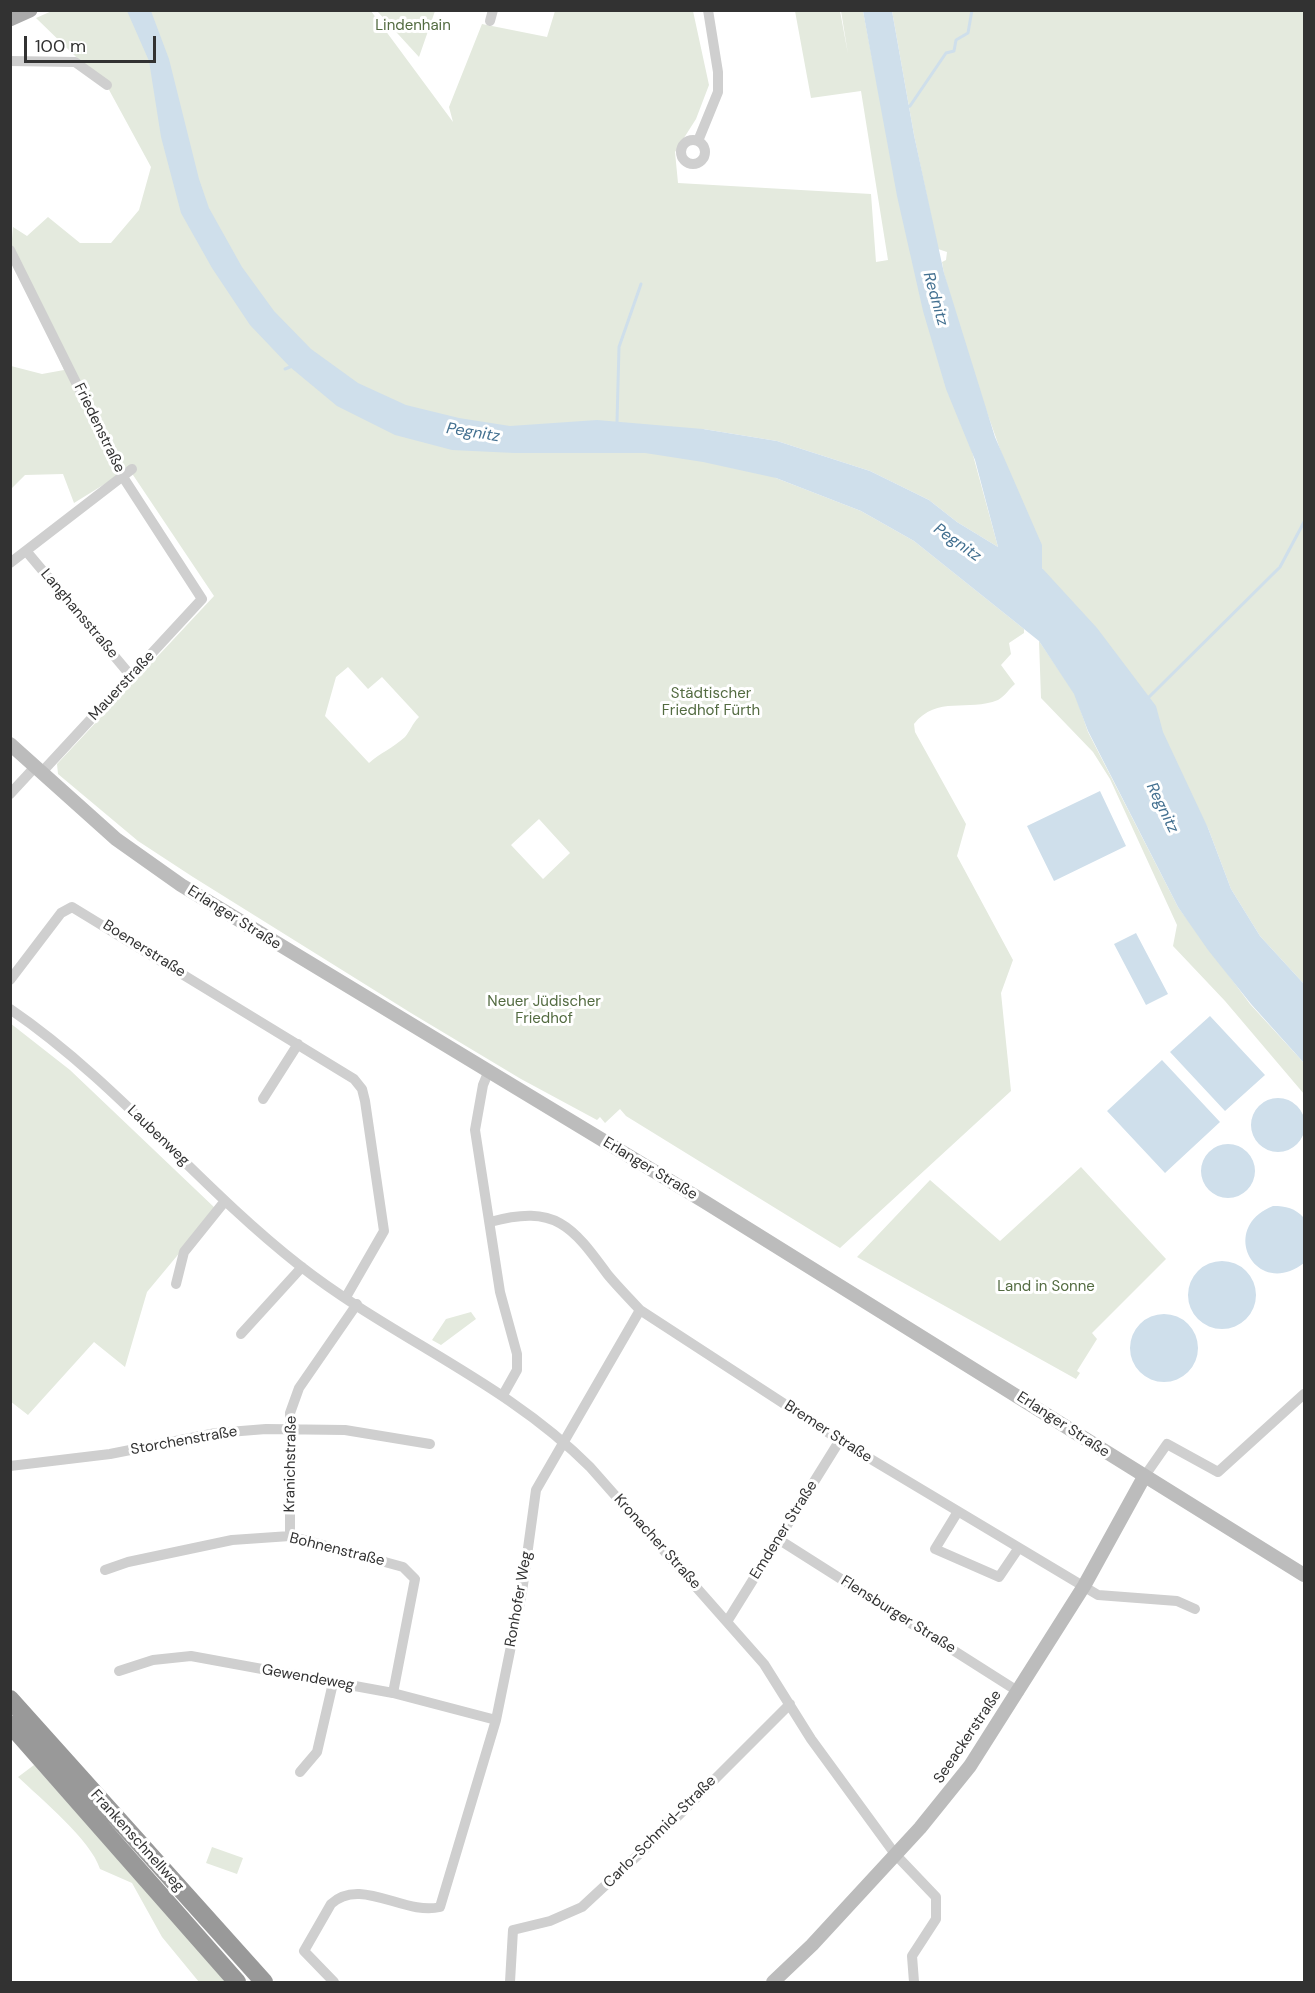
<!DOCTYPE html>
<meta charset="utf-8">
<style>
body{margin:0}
#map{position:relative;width:1315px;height:1993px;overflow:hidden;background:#fff;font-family:"DM Sans",sans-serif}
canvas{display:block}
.frame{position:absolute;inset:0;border:12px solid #323232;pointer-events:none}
.scale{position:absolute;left:24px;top:36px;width:132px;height:27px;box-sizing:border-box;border:3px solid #323232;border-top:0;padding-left:8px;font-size:18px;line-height:21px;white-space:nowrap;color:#323232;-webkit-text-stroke:4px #fff;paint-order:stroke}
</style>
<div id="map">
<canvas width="1315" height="1993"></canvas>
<div class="frame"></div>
<div class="scale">100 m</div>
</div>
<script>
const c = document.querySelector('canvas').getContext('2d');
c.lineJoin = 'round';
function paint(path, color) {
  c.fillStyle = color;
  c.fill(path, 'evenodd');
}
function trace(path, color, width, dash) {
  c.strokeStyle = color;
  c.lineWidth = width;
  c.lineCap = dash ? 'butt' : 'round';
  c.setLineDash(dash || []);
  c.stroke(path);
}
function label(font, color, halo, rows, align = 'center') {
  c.font = font + ' "DM Sans",sans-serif';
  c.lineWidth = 6;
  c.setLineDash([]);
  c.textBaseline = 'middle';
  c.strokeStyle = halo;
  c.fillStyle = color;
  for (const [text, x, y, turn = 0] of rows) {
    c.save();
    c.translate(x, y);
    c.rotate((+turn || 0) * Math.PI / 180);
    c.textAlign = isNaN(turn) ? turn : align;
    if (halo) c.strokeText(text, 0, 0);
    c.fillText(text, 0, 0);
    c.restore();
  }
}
const green = new Path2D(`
 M54 10 371 11 453 122 449 107 482 24 547 37 555 11H693L709 85 696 119 675 152 678 183 871 194 876 262 888 260 861 91 811 98 795 11H840L848 54 841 11H863L889 146 998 547 957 522 929 500 870 471 777 441 703 429 776 478 861 511 914 541 1024 629V633L1009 643 1011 654 1001 665 1015 684C1010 688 1004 697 998 700 968 712 937 695 914 724L915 732 966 824 957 856 1013 960 1001 993 1011 1091 840 1248 626 1116 620 1109 605 1123 600 1117 597 1120 521 1079 411 1013 193 877 138 841 58 774 57 764 214 596 129 469 74 503 63 474 25 475 11 489V366L42 374 64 370 11 251 13 227 27 236 48 217 80 243H111L139 210 151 167 108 88 36 18ZM348 667 368 689 382 677 419 717C412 724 410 731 405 737 393 748 380 753 369 763L325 716 336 677ZM539 819 570 853 543 879 511 845Z
 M377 11H435L419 57Z
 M892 11H1304V984L1260 936 1231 889 1208 828 1042 568 972 370 944 274 942 262 946 260 947 252 938 249 914 135Z
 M1039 641 1075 694 1088 732 1178 907 1250 1004 1304 1063V1094L1225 1001 1173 946 1177 925 1110 779 1093 752 1041 698Z
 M10 1023 70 1070 216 1209 147 1292 125 1367 94 1342 28 1415 10 1401Z
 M1081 1167 1166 1259 1092 1333 1097 1339 1077 1371 1080 1373 1076 1379 857 1257 930 1180 1000 1241Z
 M471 1312 476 1319 441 1345 432 1340 446 1319Z
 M34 1765 228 1982H199L162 1937 132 1883 100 1869C91 1840 41 1799 18 1777Z
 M212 1847 243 1858 237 1874 206 1863Z`);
const water = new Path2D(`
 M127 11H151L169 59 199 179 209 208 242 267 274 311 311 349 358 383 406 405 459 418 510 426 597 420 703 429 777 441 870 471 929 500 957 522 998 547 975 460 946 389 923 311 897 196 863 11H892L914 135 944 273 995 437 1042 545V568L1097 628 1156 706 1163 732 1208 828 1231 889 1260 936 1304 984V1063L1251 1004 1208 950 1178 907 1088 731 1074 694 1039 641 914 541 861 511 776 478 703 462 645 453H514L452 450 395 435 337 406 290 367 250 325 212 268 181 213 161 137 149 61Z
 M1100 791 1126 846 1054 881 1027 826Z
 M1136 933 1168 994 1146 1005 1114 944Z
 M1210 1016 1265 1075 1225 1111 1170 1052Z
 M1162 1060 1220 1122 1165 1173 1107 1111Z
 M1251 1125a27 27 0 1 1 54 0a27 27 0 1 1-54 0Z
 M1201 1171a27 27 0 1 1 54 0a27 27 0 1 1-54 0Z
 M1273 1206C1286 1206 1295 1208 1304 1218V1263C1256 1300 1217 1228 1273 1206Z
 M1188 1295a34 34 0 1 1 68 0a34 34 0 1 1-68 0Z
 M1130 1348a34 34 0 1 1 68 0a34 34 0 1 1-68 0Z`);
const stream = new Path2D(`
 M906 107 910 106 946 53 954 51 956 40 968 33 972 10
 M285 369 290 367
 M617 422 619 347 641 284
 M1147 699 1280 567 1304 522`);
const minor = new Path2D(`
 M490 21 493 10
 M10 61 75 62 107 85
 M681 152a12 12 0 1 1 24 0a12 12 0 1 1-24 0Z
 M698 141 718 92V72L708 10
 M10 250 123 477 202 599 41 773
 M27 552 131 676
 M10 563 132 469
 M10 794 35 767
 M10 980 61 913 72 907 354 1079 362 1089 365 1101 384 1231 346 1297
 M10 1009C117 1082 198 1186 299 1265 392 1338 506 1382 590 1467L764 1664 811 1739 895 1854 936 1897V1919L912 1956 914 1982
 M488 1073 483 1085 475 1130 500 1292 517 1354V1370L503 1395
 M263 1099 298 1044
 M490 1222C556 1204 572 1226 608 1275 618 1287 629 1298 640 1310L849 1446 1098 1595 1177 1601 1195 1609
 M176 1284 184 1252 225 1201
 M241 1334 302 1267
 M10 1466 110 1454 216 1433 266 1429 345 1430 430 1444
 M1144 1477 1167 1444 1218 1472 1304 1394
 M957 1513 935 1549 999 1577 1018 1549
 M290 1536V1413L299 1388 357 1304
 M778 1539 1019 1692
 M105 1570 128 1562 232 1540 290 1536 403 1567 415 1579 393 1693
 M728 1620 840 1440
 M119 1671 153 1660 191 1656 393 1693 496 1720
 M300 1772 317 1752 333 1683
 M334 1982 304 1951 331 1904C360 1876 405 1916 440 1907L496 1720 522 1592 536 1490 640 1310
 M510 1982 513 1930 550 1921 582 1907 652 1842 790 1704`);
const secondary = new Path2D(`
 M10 744 116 839 181 885 705 1202 1304 1575
 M773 1982 812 1945 920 1828 970 1766 1084 1586 1144 1477`);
const primary = new Path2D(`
 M10 19 30 10`);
const motorway = new Path2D(`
 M10 1699 264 1982
 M10 1724 237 1982`);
const parkNames = [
 ["Lindenhain",413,26],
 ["Städtischer",711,694],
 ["Friedhof Fürth",711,711],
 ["Neuer Jüdischer",544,1002],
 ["Friedhof",544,1019],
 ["Land in Sonne",1046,1287]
];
const streetNames = [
 ["Friedenstraße",99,428,64],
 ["Langhansstraße",79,614,50],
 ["Mauerstraße",122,686,-47],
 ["Erlanger Straße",234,918,32],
 ["Boenerstraße",144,949,32],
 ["Laubenweg",158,1136,44],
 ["Erlanger Straße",650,1169,31],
 ["Erlanger Straße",1063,1425,33],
 ["Bremer Straße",828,1432,33],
 ["Storchenstraße",184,1441,-10],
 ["Kranichstraße",291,1464,-89],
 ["Emdener Straße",784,1530,-58],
 ["Kronacher Straße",657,1542,48],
 ["Bohnenstraße",337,1550,14],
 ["Ronhofer Weg",519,1599,-80],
 ["Flensburger Straße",898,1615,32],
 ["Gewendeweg",308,1678,10],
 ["Seeackerstraße",968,1737,-56],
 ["Carlo-Schmid-Straße",660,1832,-45],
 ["Frankenschnellweg",137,1841,48]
];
const waterNames = [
 ["Rednitz",935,299,74],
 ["Pegnitz",473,433,9],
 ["Pegnitz",957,543,35],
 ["Regnitz",1162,808,64]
];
paint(green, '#e4eade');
paint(water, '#cfdfeb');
trace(stream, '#cfdfeb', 3);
trace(minor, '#cfcfcf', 10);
trace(secondary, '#bcbcbc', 14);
trace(primary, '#aaa', 15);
trace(motorway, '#999', 18);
label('15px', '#536b41', '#fff', parkNames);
label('15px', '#323232', '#fff', streetNames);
label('italic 16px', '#437090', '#fff', waterNames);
</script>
